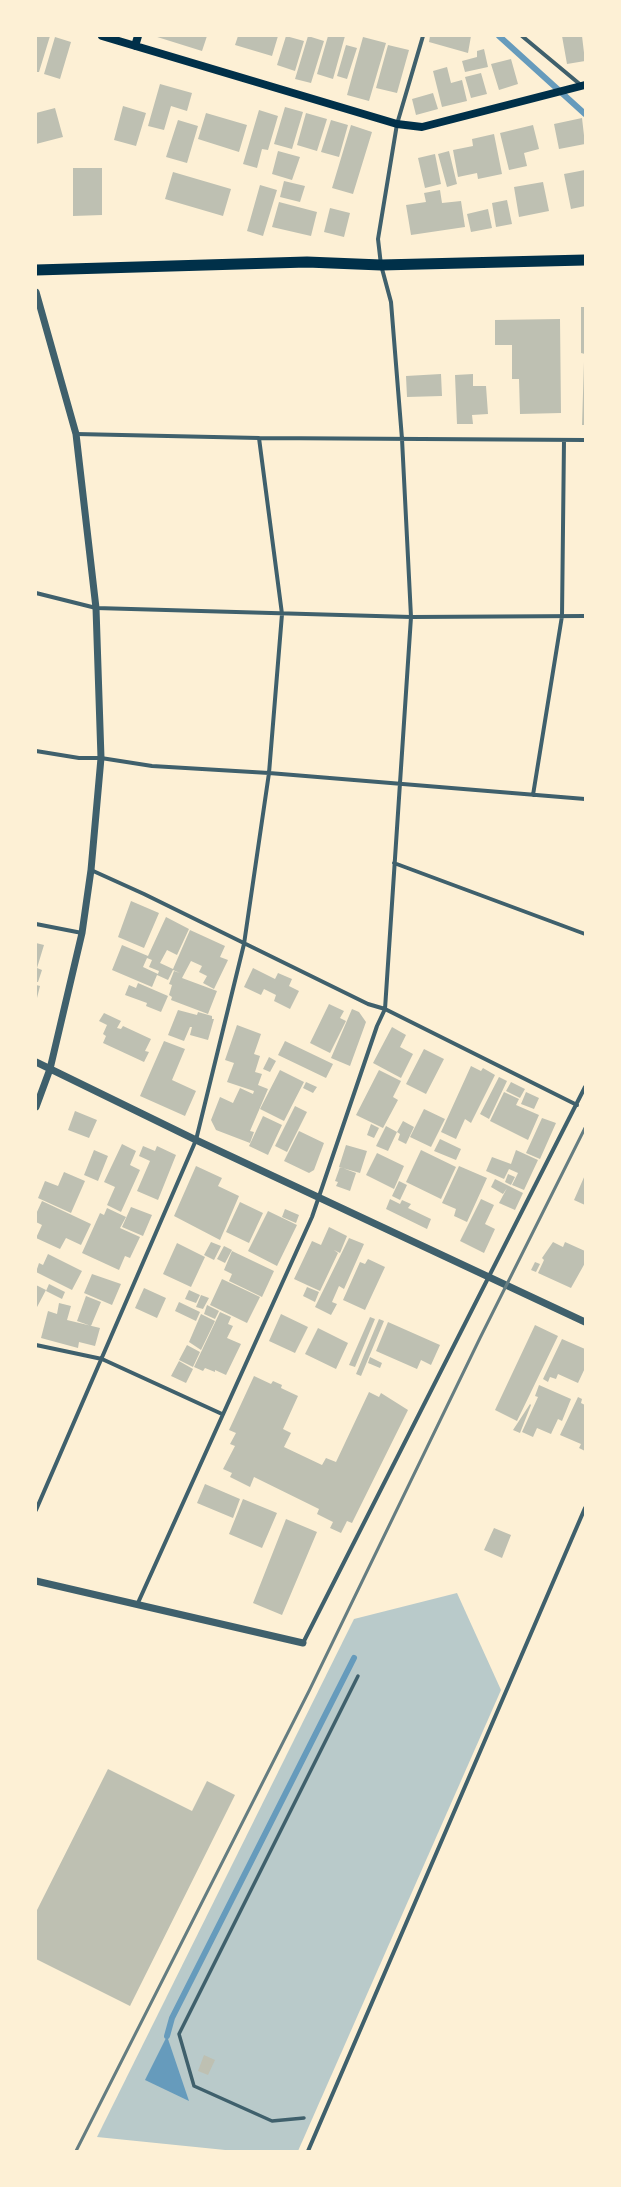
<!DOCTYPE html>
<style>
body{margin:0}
#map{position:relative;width:621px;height:2187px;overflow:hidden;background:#fdf0d5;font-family:Montserrat,sans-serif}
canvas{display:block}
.frame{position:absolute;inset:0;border:37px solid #fdf0d5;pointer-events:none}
</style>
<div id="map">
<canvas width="621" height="2187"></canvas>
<div class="frame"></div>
</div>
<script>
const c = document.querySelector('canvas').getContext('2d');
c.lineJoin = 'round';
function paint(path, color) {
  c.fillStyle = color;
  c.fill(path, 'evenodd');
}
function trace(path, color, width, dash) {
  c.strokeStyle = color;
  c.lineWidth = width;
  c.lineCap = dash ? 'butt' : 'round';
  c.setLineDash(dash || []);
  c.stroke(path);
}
const green = new Path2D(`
 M457 1593 501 1690 298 2151H235L97 2137 354 1619Z`);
const water = new Path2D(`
 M167 2036 189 2101 145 2080Z`);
const stream = new Path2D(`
 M499 36 585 114
 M167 2036 172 2018 354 1658`);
const building = new Path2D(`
 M36 36H50L39 72H36Z
 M154 36H207L202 51Z
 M238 36H278L272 56 235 45Z
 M286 36 304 41 295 71 277 65Z
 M308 36 324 41 311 83 295 79Z
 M328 36H345L333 79 317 74Z
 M430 36H471L468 53 429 42Z
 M562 36H582L585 61 567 64Z
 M55 37 71 42 60 79 44 74Z
 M363 37 386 43 369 101 347 95Z
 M346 45 357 48 347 79 337 76Z
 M388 45 409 50 397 93 376 88Z
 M484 49 488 67 465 72 462 61 477 57V51Z
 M511 59 518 84 499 90 491 64Z
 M447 67 451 83 462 80 467 101 442 107 433 71Z
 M481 73 487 94 471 98 465 77Z
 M160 84 192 93 187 111 171 106 164 130 148 126Z
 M433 93 438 109 416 115 412 99Z
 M123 106 146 113 136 146 114 140Z
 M285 107 303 112 292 149 274 144Z
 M55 108 63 137 36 144V113Z
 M259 110 278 116 268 150 262 149 257 168 243 164Z
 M206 113 247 125 239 152 198 139Z
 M306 113 327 119 317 151 297 145Z
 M582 118 585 144 559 149 554 124Z
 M178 120 198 126 187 163 166 157Z
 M331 120 348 125 339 157 321 152Z
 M351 125 372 132 353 194 332 188Z
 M533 125 539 149 524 153 527 166 509 170 500 133Z
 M494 134 502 174 478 179 477 173 458 177 453 150 473 146 472 139Z
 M278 151 300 157 292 180 272 174Z
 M449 151 457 184 447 187 438 154Z
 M435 154 441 184 425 188 418 158Z
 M73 168H102V215L73 216Z
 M585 170V206L571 209 564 174Z
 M173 172 231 189 223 216 165 199Z
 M284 181 305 186 300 202 280 197Z
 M543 182 549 211 519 217 514 187Z
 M260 185 277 190 263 236 247 231Z
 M440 190 442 203 461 201 465 227 411 235 406 205 426 202 424 193Z
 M507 200 512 224 496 227 492 203Z
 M279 202 317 212 311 236 272 227Z
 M330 208 350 213 344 237 324 232Z
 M488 209 492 228 471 232 467 214Z
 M581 307H585V354L581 353Z
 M560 319 561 413 520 414 519 379H512V345H495V320Z
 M584 362H585V425H582Z
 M441 374 442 396 407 397 406 376Z
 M473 374V386H486L488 414 472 415 473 424H457L455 375Z
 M131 901 159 913 144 948 118 937Z
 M166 917 189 929 177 955 167 950 160 963 173 969 190 930 225 946 220 957 228 960 214 989 203 983 207 976 199 972 202 966 191 961 182 978 217 991 208 1014 171 1000 172 997 169 995 172 985 169 984 174 971 180 973 173 970 168 980 157 975 152 987 112 970 122 945 148 956ZM147 958 152 960 149 967 159 971 158 974 143 967Z
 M36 943 44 945 37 968 42 970 38 982H36Z
 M253 968 275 979 278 973 292 979 289 986 299 991 290 1009 274 1001 276 995 264 989 261 995 244 987Z
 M138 983 168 996 161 1012 146 1006 147 1003 125 995 129 985 136 988Z
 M36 985 40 986 37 998H36Z
 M329 1004 344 1011 340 1018 346 1021 330 1053 310 1043Z
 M352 1009 359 1012 366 1022 350 1066 331 1058Z
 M178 1010 197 1015 198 1012 212 1016V1019H214L208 1040 190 1035 192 1027H190L184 1041 168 1035Z
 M104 1013 121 1021 117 1028 121 1029 123 1026 151 1039 145 1051 149 1052 144 1062 103 1043 106 1036 103 1034 107 1025 99 1021Z
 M237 1025 261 1034 254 1054 260 1056 255 1072 262 1074 258 1085 268 1089 250 1131 254 1132 250 1143 216 1130 211 1120 220 1097 233 1103 240 1088 253 1094 254 1091 227 1082 234 1063 225 1060Z
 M392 1027 406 1035 400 1047 413 1054 401 1078 373 1063Z
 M164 1041 185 1049 172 1080 196 1091 185 1116 140 1096Z
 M285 1041 333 1064 326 1078 278 1055Z
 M424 1049 444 1059 426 1094 406 1084Z
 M269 1057 276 1061 270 1072 263 1069Z
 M471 1066 481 1071 483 1068 495 1075 471 1123 465 1119 456 1139 441 1132Z
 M280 1070 304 1082 284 1121 260 1109Z
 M379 1070 401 1081 393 1097 398 1100 383 1128 356 1115Z
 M499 1077 507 1081 489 1119 480 1114Z
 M306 1082 317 1087 313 1093 303 1088Z
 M511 1082 525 1089 520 1098 506 1091Z
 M504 1092 519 1099 516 1105 539 1115 528 1140 490 1121Z
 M526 1092 539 1098 534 1109 521 1104Z
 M295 1106 307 1112 287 1152 275 1146Z
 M424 1109 445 1119 431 1147 410 1137Z
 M75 1111 97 1120 89 1138 68 1130Z
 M263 1116 282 1125 268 1155 249 1146Z
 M542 1118 556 1123 540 1159 526 1153Z
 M403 1121 414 1127 406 1144 398 1140 400 1134 397 1132Z
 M371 1124 379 1128 374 1138 367 1135Z
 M386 1126 397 1132 388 1151 376 1146Z
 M299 1131 324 1143 314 1170 309 1173 284 1161Z
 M440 1139 461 1149 456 1160 434 1151Z
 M122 1144 136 1151 130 1165 140 1170 121 1212 107 1205 115 1187 104 1182Z
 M346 1145 367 1151 360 1173 339 1167Z
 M143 1146 155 1151 157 1146 176 1155 158 1200 137 1191 150 1161 139 1156Z
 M94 1150 108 1156 98 1181 84 1175Z
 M421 1150 456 1167 441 1199 406 1182Z
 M516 1150 538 1160 524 1190 512 1185 518 1173 509 1169 504 1179 486 1171 492 1157 511 1164Z
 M377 1153 404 1166 394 1189 366 1175Z
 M196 1166 222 1178 218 1186 239 1196 220 1240 174 1216Z
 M459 1166 487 1178 467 1222 454 1216 456 1209 442 1203Z
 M340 1167 356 1173 350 1191 336 1186 338 1182 335 1181Z
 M64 1172 85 1181 71 1213 38 1198 45 1181 58 1186Z
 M508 1174 515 1177 511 1185 505 1182Z
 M585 1175V1205L574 1200Z
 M495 1179 523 1193 515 1210 499 1203 507 1188 503 1194 491 1187Z
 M399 1181 407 1185 400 1200 392 1196Z
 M390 1199 400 1204 402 1200 411 1204 408 1208 431 1219 427 1229 386 1209Z
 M481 1199 494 1205 485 1224 495 1229 484 1253 460 1241Z
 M42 1201 91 1224 81 1245 66 1238 60 1249 36 1238 42 1225 36 1222V1214Z
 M240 1202 263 1213 249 1243 226 1232Z
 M131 1207 152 1215 143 1236 122 1227Z
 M107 1208 126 1217 120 1228 140 1237 130 1258 125 1256 119 1270 82 1253 100 1213 104 1215Z
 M285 1209 299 1215 296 1223 282 1217Z
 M268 1211 297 1225 277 1266 248 1251Z
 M329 1227 347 1236 340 1253 334 1250 338 1253 320 1291 294 1279 312 1241 321 1245Z
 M349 1238 364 1244 344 1289 339 1286 332 1302 337 1304 331 1315 315 1307Z
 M211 1242 221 1246 214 1260 204 1255Z
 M553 1242 563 1247 565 1242 585 1251V1263L571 1288 538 1273 544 1260 542 1258Z
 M177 1243 205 1257 191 1287 163 1274Z
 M224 1246 232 1250 225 1263 217 1259Z
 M232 1251 274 1271 262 1297 229 1281 232 1274 224 1270Z
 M48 1254 82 1271 72 1290 36 1272 39 1263 43 1265Z
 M368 1259 385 1267 365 1310 343 1300 360 1262 365 1264Z
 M535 1262 540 1264 536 1272 531 1270Z
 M92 1274 121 1284 112 1305 84 1293Z
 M222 1279 260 1297 247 1323 210 1305Z
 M49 1284 65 1292 62 1299 46 1291Z
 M36 1285 46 1290 36 1309Z
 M307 1287 319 1292 315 1302 303 1296Z
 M144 1288 166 1298 157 1318 135 1308Z
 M189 1290 200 1295 196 1303 185 1299Z
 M201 1295 209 1298 203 1309 196 1307Z
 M86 1296 101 1302 91 1326 77 1321Z
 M179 1302 200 1312 196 1321 175 1311Z
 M59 1303 71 1306 67 1320 100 1328 95 1346 79 1342 78 1348 41 1338 48 1311 57 1314Z
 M207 1305 219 1311 215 1319 204 1314Z
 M220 1312 231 1317 228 1324 233 1326 227 1338 241 1344 226 1375 215 1370V1372L205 1368 203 1371 194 1367Z
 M201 1314 215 1321 201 1350 189 1342Z
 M281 1314 308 1327 295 1353 269 1341Z
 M370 1317 375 1319 355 1367 349 1365Z
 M379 1319 384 1321 361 1376 356 1374Z
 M388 1322 440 1345 431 1365 421 1360 417 1369 376 1351Z
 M535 1325 558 1336 517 1421 495 1410Z
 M318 1328 348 1343 336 1369 305 1354Z
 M562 1339 585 1349V1368L578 1383 558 1374 556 1379 550 1377 548 1382 543 1379Z
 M187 1345 200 1352 193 1367 179 1360Z
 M370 1357 382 1363 380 1368 368 1363Z
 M179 1361 193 1369 186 1383 171 1376Z
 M254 1376 271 1384 273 1381 282 1385 281 1388 298 1396 283 1429 291 1433 284 1447 322 1465 326 1458 336 1462 369 1392 379 1397 381 1393 408 1410 352 1523 347 1521 341 1533 330 1528 333 1522 317 1514 319 1509 254 1477 250 1487 230 1477 232 1473 223 1469 235 1446 230 1444 236 1433 229 1430Z
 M539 1385 571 1399 562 1421 558 1419 551 1434 537 1428 533 1437 522 1432 538 1397 535 1396Z
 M578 1397 582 1399 581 1403 585 1405V1451L579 1448 581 1444 560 1435Z
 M530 1404 531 1405 520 1433 513 1430Z
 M205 1484 240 1499 233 1518 197 1503Z
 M243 1499 277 1513 262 1548 229 1534Z
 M286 1519 317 1532 282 1615 253 1603Z
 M494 1528 511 1535 502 1558 484 1550Z
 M108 1769 192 1811 207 1781 235 1795 130 2006 36 1959V1912Z
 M204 2055 215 2060 208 2075 198 2071Z`);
const pedestrian = new Path2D(`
 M304 2118 272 2121 194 2086 179 2034 358 1676`);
const minor = new Path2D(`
 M522 36 582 86
 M76 434 259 438 585 440
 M36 593 96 608 411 617 585 616
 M36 751 79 758H101L152 766 269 773 585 799
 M533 795 562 616 564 440
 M394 863 585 934
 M91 870 144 894 368 1004 385 1009 577 1105
 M36 924 82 933
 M36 1345 102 1359 222 1414
 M36 1510 196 1140 244 944 269 773 282 614 259 438
 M137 1605 312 1217 377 1026 385 1009 411 617 402 439 391 302 381 265 378 239 397 124 423 36
 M303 1643 585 1087
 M308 2151 585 1508`);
const tertiary = new Path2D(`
 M36 292 76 434 96 608 101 758 91 870 82 933 50 1069 36 1107
 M36 1062 196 1140 585 1322
 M36 1581 303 1643`);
const secondary = new Path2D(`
 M102 36 397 124 422 127 585 85
 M135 46 138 36`);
const trunk = new Path2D(`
 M36 270 307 262 381 265 585 260`);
const rail = new Path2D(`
 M76 2151 309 1691 480 1338 585 1128`);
paint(green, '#b9caca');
paint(water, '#669bbc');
trace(stream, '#669bbc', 6);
paint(building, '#bec0b2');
trace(pedestrian, '#3f606c', 3.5);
trace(minor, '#3f606c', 4);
trace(tertiary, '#3f606c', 7);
trace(secondary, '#003049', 8);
trace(trunk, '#003049', 11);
trace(rail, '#657d81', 3);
</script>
